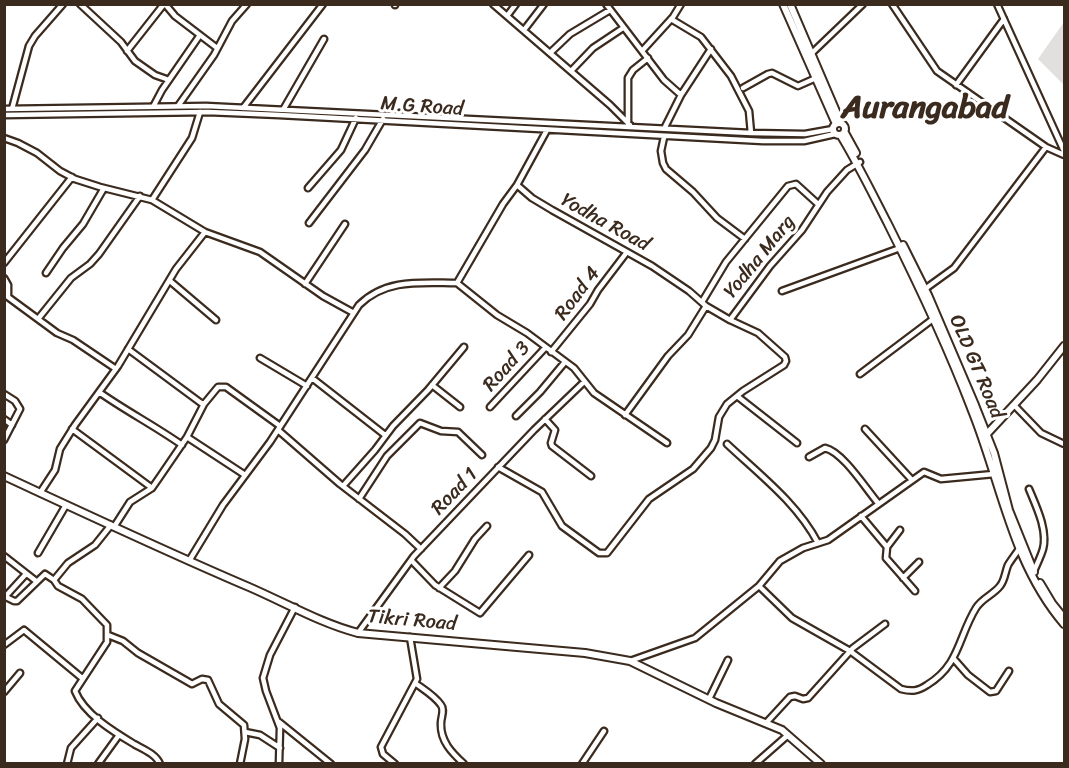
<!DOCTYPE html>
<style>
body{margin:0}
#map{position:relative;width:1069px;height:768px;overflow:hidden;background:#fff;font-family:Sriracha,sans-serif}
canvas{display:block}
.frame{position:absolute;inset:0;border:6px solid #3b2a1e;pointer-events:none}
</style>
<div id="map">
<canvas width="1069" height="768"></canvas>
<div class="frame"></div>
</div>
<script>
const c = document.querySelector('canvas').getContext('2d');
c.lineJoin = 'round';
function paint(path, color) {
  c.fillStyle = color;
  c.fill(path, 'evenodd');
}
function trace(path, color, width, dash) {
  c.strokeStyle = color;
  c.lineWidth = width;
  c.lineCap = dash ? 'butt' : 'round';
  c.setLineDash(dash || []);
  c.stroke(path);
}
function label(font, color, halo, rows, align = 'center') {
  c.font = font + ' Sriracha,sans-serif';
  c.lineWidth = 6;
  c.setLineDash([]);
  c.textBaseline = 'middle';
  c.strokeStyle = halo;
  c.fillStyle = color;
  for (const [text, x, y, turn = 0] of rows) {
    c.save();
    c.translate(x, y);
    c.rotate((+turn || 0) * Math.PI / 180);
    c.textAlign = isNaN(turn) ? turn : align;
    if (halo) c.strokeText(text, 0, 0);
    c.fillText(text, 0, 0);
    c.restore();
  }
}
const green = new Path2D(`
 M1064 22V85L1038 59Z`);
const street = new Path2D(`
 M80 4 121 42 135 61 155 75 169 80
 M165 4 175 16 217 48
 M493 4 610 105 630 125
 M606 4 664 80 681 95
 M892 4 937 71 1046 147 1064 155
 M997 4 1064 151
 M395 5V4
 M507 16 516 4
 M671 19 701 37 731 76 749 111 751 133
 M524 30 544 4
 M127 51 164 4
 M642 51 673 17 681 4
 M550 53 570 34 610 10
 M812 53 863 4
 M571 71 593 48 623 28
 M956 85 1004 19
 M743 88 768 74 772 73 798 86 816 78
 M178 106 214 55 232 21 247 4
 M153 107 162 90 200 35
 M243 108 323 4
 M4 109 206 106 751 133 805 134 833 129
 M12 109 29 46 35 36 63 4
 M283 110 324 39
 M4 115 208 112 279 115 763 141H804L835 134
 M628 123V78L633 70 648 58
 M665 127 681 95 711 49
 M547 130 517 185 532 198 552 210 652 266 689 291 706 306 730 320
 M664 137 661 151 663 163 666 169 693 192 717 218 745 239
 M4 138 18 143 37 153 60 171 75 179 100 187 152 200 205 232 260 252 323 296 352 312
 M517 185 503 204 457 283 497 315 527 333 574 368 594 393 667 443
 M308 188 341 150 356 118
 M152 200 192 138 200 112
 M309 223 365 150 383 119
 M4 263 72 177
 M46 273 63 248 83 224 104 188
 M4 278 8 285V297L57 333 73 340 116 369
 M170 281 216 320
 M305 284 345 224
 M925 289 954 268 1046 147
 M782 291 900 248
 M702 302 726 262 788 186 796 184 818 204
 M38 319 71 278 90 264 99 254 140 196
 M128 349 201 403 204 404 218 387H226L280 426
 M551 352 590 304 598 290 627 252
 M260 358 307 386
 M860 374 933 319
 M312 378 385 435
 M432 385 460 407
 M99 392C126 411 155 426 182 445
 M4 394 15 401 20 409 4 440
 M737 396 797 443
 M1014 405 1041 433 1064 444
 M490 407 545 348
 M625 415 668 356 688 335 706 306
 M516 416 540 392 565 362
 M4 419 12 425
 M545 419 555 430 551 443 552 446 591 476
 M72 429 152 488
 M865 429 911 479
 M278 430 340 484 405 534 421 549
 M187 437 245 475
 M727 444C760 475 797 503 818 543
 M809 457 825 448C843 452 866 489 878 503
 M498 467 542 492 562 526 599 553H607L649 499 693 469 711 448 715 440 719 417 727 404 743 391 784 365 786 361 785 357 758 333 730 320 770 266 802 230 827 192 847 170 860 162
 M343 486 375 450 393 426 428 390 464 347
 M1029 489C1036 506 1048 530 1043 549 1041 556 1037 564 1034 571
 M40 493 55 470 60 449 75 425 118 366 176 269 205 232
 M359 499 387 456 420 423 441 431 458 432 482 455
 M861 516 887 547
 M111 525 95 545 68 563 54 580 58 586 82 599 107 625V642L75 691C84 714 114 732 134 744 143 749 156 754 160 764
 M114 527 130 502 152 488 159 478 187 437 204 404
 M900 530 887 547 886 558 915 591
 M38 553 66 505
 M4 556 36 581
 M411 560 435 585 480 613 529 555
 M189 561 223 505 270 442 359 305C386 278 422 283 457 283
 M903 578 919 562
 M759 586 792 618 850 651 901 689C912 692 918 691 927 685 960 665 958 637 976 608 982 598 993 595 1000 586 1005 580 1005 572 1008 565 1011 560 1015 555 1019 549
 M439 588 455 571 475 539 487 526
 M6 597 14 601H17L45 574 54 580
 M4 598 26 574
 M358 633 414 556 534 430 584 382
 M108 635 123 641 138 653 192 684 202 679 208 680 219 704 244 725 245 739 240 764
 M4 645 24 630 82 678
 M953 658 968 675 990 692 996 691 1009 671
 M630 661 695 638 759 586 780 561 803 548 828 540 924 472 941 479 994 474
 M415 683C423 689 435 696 441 705 445 710 441 717 441 723 440 741 452 753 464 764
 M4 692 20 673
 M709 699 728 660
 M279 722 331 764
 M766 723 790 697 795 696 803 699 808 698 853 648 885 624
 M245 732 260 735 280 748
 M67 764 71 748 98 718
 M98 764 119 735
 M279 764 280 728 266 691 263 678 270 655 295 607
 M395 764 383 754 381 747 417 679 410 637
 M582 764 604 731
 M755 764 788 735`);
const secondary = new Path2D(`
 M783 4 836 124
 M790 4 841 123
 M833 129a6 6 0 1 1 12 0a6 6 0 1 1-12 0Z
 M845 133 856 153
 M841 136C858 164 873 195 888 224 918 284 947 345 971 408 1001 481 1011 562 1064 624
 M903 245 928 295 975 405 994 453 1009 510 1034 572
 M985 436 1037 380 1064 346
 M4 476C86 514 167 552 249 587 286 603 320 623 358 633L585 653 630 661 716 703 782 730 821 764
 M1040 583 1052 603 1064 618`);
const streetNames = [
 ["M.G Road",422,107,4],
 ["Yodha Road",605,223,29],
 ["Yodha Marg",760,257,-51],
 ["Road 4",578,294,-53],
 ["Road 3",507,367,-48],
 ["OLD GT Road",976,367,67],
 ["Road 1",455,492,-46],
 ["Tikri Road",412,621,5]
];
const townNames = [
 ["Aurangabad",925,109]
];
paint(green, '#e2e0de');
trace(street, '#3b2a1e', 9);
trace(secondary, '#3b2a1e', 10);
trace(street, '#fff', 4.5);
trace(secondary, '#fff', 6);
label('20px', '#3b2a1e', '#fff', streetNames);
label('bold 32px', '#3b2a1e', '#fff', townNames);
</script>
